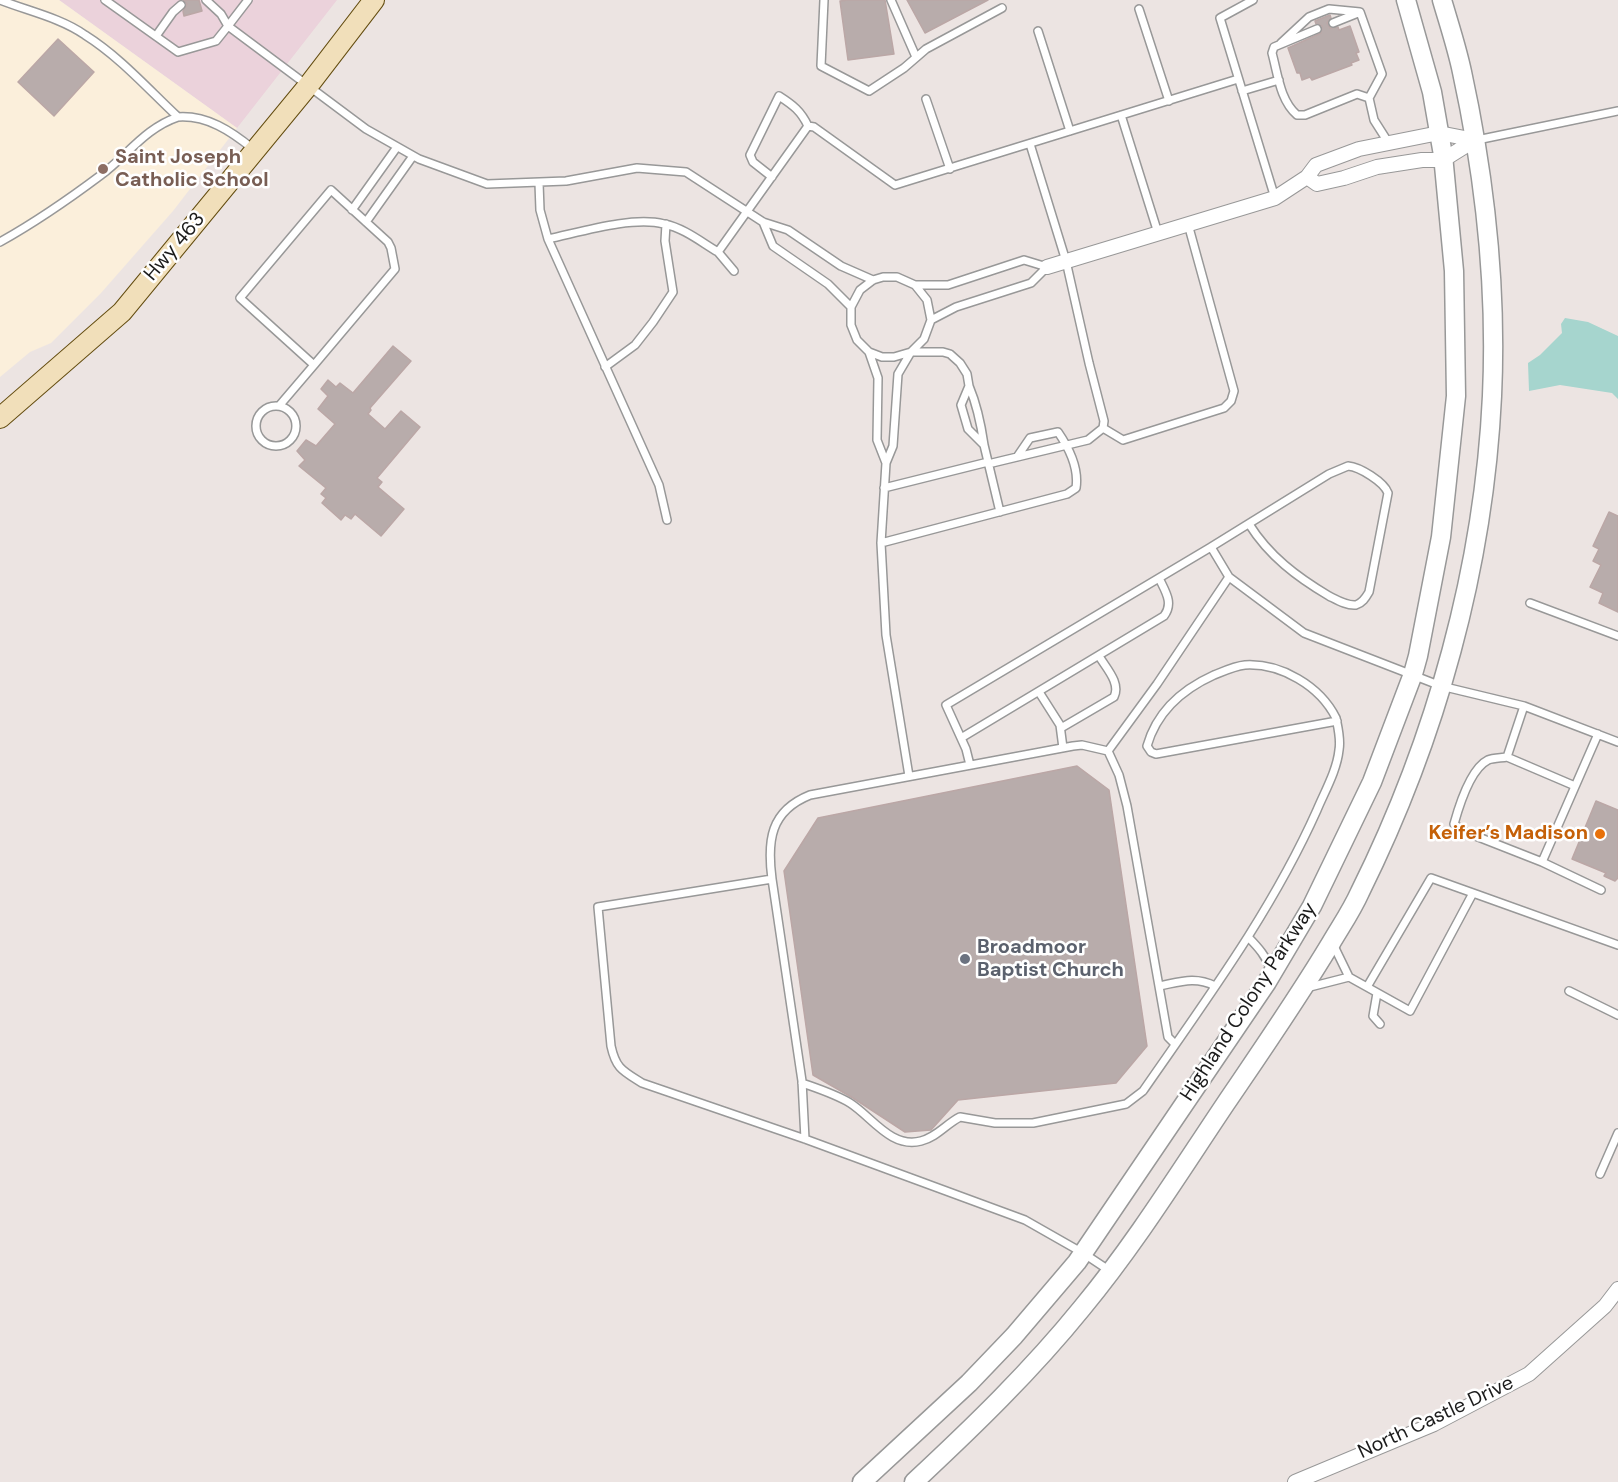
<!DOCTYPE html>
<meta charset="utf-8">
<style>
body{margin:0}
canvas{display:block;background:#ece4e2}
</style>
<canvas width="1618" height="1482"></canvas>
<script>
const c = document.querySelector('canvas').getContext('2d');
c.lineJoin = 'round';
function paint(path, color) {
  c.fillStyle = color;
  c.fill(path, 'evenodd');
}
function trace(path, color, width, dash) {
  c.strokeStyle = color;
  c.lineWidth = width;
  c.lineCap = dash ? 'butt' : 'round';
  c.setLineDash(dash || []);
  c.stroke(path);
}
function label(font, color, halo, rows, align = 'center') {
  c.font = font + ' "DM Sans",sans-serif';
  c.lineWidth = 5;
  c.setLineDash([]);
  c.textBaseline = 'middle';
  c.strokeStyle = halo;
  c.fillStyle = color;
  for (const [text, x, y, turn = 0] of rows) {
    c.save();
    c.translate(x, y);
    c.rotate((+turn || 0) * Math.PI / 180);
    c.textAlign = isNaN(turn) ? turn : align;
    if (halo) c.strokeText(text, 0, 0);
    c.fillText(text, 0, 0);
    c.restore();
  }
}
const commercial = new Path2D(`
 M59 0H337L237 128Z`);
const education = new Path2D(`
 M0 0H59L237 128 173 211 101 293 51 343 30 352 0 377Z`);
const water = new Path2D(`
 M1565 318 1588 322 1618 336V399L1612 393 1560 385 1529 391 1528 363 1540 355 1562 333 1561 324Z`);
const building = new Path2D(`
 M183 0H199L202 11 184 16 183 11 187 4Z
 M848 0H885L894 54 848 60 840 1Z
 M907 0H988L925 33Z
 M1330 15 1331 18 1327 23 1330 28 1338 27 1339 30 1350 26 1359 52 1356 53 1359 60 1351 63 1352 65 1312 80 1310 77 1302 80 1300 73H1297L1288 48 1321 33 1322 26 1316 24 1315 21Z
 M58 39 94 72 54 116 18 82Z
 M393 346 411 361 370 408 371 410 368 414 385 429 401 411 420 427 377 478 382 482 378 487 404 509 381 536 355 514 351 519 345 515 341 520 322 503 326 498 321 494 326 488 299 466 305 460 297 451 306 440 316 446 335 424 318 409 328 396 321 389 328 380 336 387 340 383 353 393Z
 M1609 512 1618 516V612L1599 603 1603 593 1590 587 1601 565 1593 561 1599 549 1593 546Z
 M1077 766 1109 790 1147 1046 1116 1083 958 1100 931 1130 905 1132 853 1098 813 1075 784 871 818 818Z
 M1596 801 1618 810V878L1615 881 1604 876 1606 873 1572 859Z`);
const service = new Path2D(`
 M0 0C28 11 61 18 85 35 120 57 148 89 178 117 207 115 231 131 253 149
 M105 0 178 52 216 41 228 26 221 14 206 0
 M248 0 228 26 366 129 419 159 487 184 566 181 637 168 686 172 763 222 788 230 841 266 873 280
 M824 0 821 66 869 91 904 68 926 49 1002 8
 M891 0 916 57
 M1253 0 1220 18 1275 198
 M1139 9 1169 101
 M1333 23 1358 13
 M1038 31 1070 131
 M156 36 173 12 181 5
 M1281 43 1309 17 1329 9 1360 12 1382 74 1369 98 1357 94 1305 115H1297C1280 100 1278 75 1272 53L1274 47 1317 29
 M1242 91 1279 80
 M1369 98 1374 120 1388 142
 M926 99 950 169
 M1121 115 1158 233
 M1477 140 1618 111
 M772 177 753 162 750 155 779 96C793 105 801 111 808 126
 M539 183 540 210 548 239 659 485 667 520
 M331 190 388 242 391 248 395 269 314 365 240 298Z
 M352 210 397 147
 M366 222 413 156
 M763 222 773 246 828 284 851 307
 M548 239C581 232 632 216 664 224 684 228 701 242 718 252
 M0 242C34 223 69 199 101 175 127 156 145 128 178 117
 M734 271 718 252 808 126 814 127 895 185 1238 79
 M915 285H948L1024 260 1047 267 1031 283 956 307 931 320
 M869 352 878 378 877 440 886 463
 M605 367 635 345 653 322 673 292 665 241 666 224
 M969 386C977 405 981 424 984 445
 M279 406 314 365
 M256 426a20 20 0 1 1 40 0a20 20 0 1 1-40 0Z
 M1103 428 1123 440 1224 408 1231 401 1234 391 1188 224
 M988 464 1088 440 1103 428 1104 421 1089 363 1066 261 1030 144
 M884 488 988 462
 M1249 524C1269 556 1297 577 1329 596 1337 600 1347 606 1356 605 1363 603 1366 597 1369 592L1388 493C1384 482 1360 467 1348 466L1329 474 1211 547 1229 577 1304 633 1441 686 1524 706 1618 742
 M881 543 1067 494 1076 488C1079 469 1069 448 1058 432L1030 438 1017 457
 M1530 603 1618 636
 M1039 692 1060 725 1063 748
 M1524 706 1507 757C1501 758 1493 758 1488 760 1470 769 1459 806 1454 824L1463 831 1542 862 1598 734
 M1061 728 1114 697C1121 683 1106 668 1099 656
 M961 738 1164 616C1174 603 1165 591 1159 578
 M1108 751 1157 684 1229 577
 M1507 757 1575 786
 M970 765 966 749 946 705 1211 547
 M909 776 886 635 881 543 886 463 893 446 898 374 911 352 924 339 931 320 927 300 915 285 897 277H883L873 280 860 290 851 307V325L857 340 869 352 882 357H894L911 352H943L950 354 960 363 967 374 969 386 961 405 968 429 984 445 1000 512
 M1542 862 1601 890
 M772 879 802 1081 805 1139
 M1248 937C1258 947 1267 957 1271 971
 M1333 944 1349 977 1410 1011 1473 893 1618 945
 M1159 986C1180 982 1195 976 1215 986
 M1367 987 1431 878 1473 893
 M1306 988 1349 977
 M1569 991 1618 1015
 M1377 993 1373 1016 1380 1024
 M802 1083C819 1089 835 1094 850 1103 871 1116 891 1149 921 1141 937 1137 946 1124 960 1117L995 1123H1033L1126 1104 1143 1091C1206 1000 1272 911 1317 810 1325 791 1337 770 1339 750 1341 739 1338 728 1336 718 1320 686 1281 663 1245 665 1235 666 1224 671 1214 675 1183 689 1157 711 1147 746L1151 752 1156 754 1337 721
 M1600 1174 1618 1133
 M1110 1271 1083 1253 1025 1220 805 1139 642 1083C623 1071 616 1069 611 1046L598 907 772 879C767 841 770 811 810 795L1073 746 1082 745 1108 751 1119 775 1127 806 1168 1037 1175 1044`);
const minor = new Path2D(`
 M1307 177 1317 184 1344 178 1377 167 1422 160H1443L1475 140
 M1047 267 1275 198 1307 177 1316 165 1359 149 1439 133 1475 140
 M1295 1482 1434 1424 1529 1374 1605 1306 1618 1289`);
const tertiary = new Path2D(`
 M862 1482 969 1383 1014 1336 1077 1262 1267 982 1312 906 1372 782 1413 674 1418 656 1441 537 1456 396 1454 271 1443 155 1432 92 1406 0
 M914 1482C973 1427 1031 1371 1082 1308 1135 1244 1179 1173 1226 1103 1262 1050 1298 998 1331 943 1341 926 1352 910 1360 892 1436 739 1484 567 1492 396 1497 288 1485 178 1462 72 1457 48 1449 24 1442 0`);
const secondary = new Path2D(`
 M0 418 122 312 308 86 374 0`);
const markers = [
 [103,169,6,"#8d6e63"],
 [1600,834,6,"#e8710a"],
 [965,959,6,"#6b7280"]
];
const educationNames = [
 ["Saint Joseph",115,158],
 ["Catholic School",115,181]
];
const streetNames = [
 ["Hwy 463",175,247,-50],
 ["Highland Colony Parkway",1249,1002,-57],
 ["North Castle Drive",1436,1418,-25]
];
const foodNames = [
 ["Keifer’s Madison",1588,834]
];
const worshipNames = [
 ["Broadmoor",977,948],
 ["Baptist Church",977,971]
];
paint(commercial, '#ebd2db');
paint(education, '#fbefdb');
paint(water, '#a6d5ce');
paint(building, '#b8acab');
trace(building, '#bba7a6', 1.5);
trace(service, '#989898', 10);
trace(minor, '#989898', 16);
trace(tertiary, '#989898', 21);
trace(secondary, '#644d10', 22);
trace(service, '#fff', 7);
trace(minor, '#fff', 14);
trace(tertiary, '#fff', 18);
trace(secondary, '#f1dfba', 20);
for (const [x, y, r, color] of markers) {
  const dot = new Path2D();
  dot.arc(x, y, r, 0, 2 * Math.PI);
  c.fillStyle = color;
  c.fill(dot);
  trace(dot, '#fff', 2);
}
label('bold 20px', '#785e54', '#fff', educationNames, 'left');
label('20px', '#1b1b1b', '#fff', streetNames);
label('bold 20px', '#c56008', '#fff', foodNames, 'right');
label('bold 20px', '#5b616d', '#fff', worshipNames, 'left');
</script>
